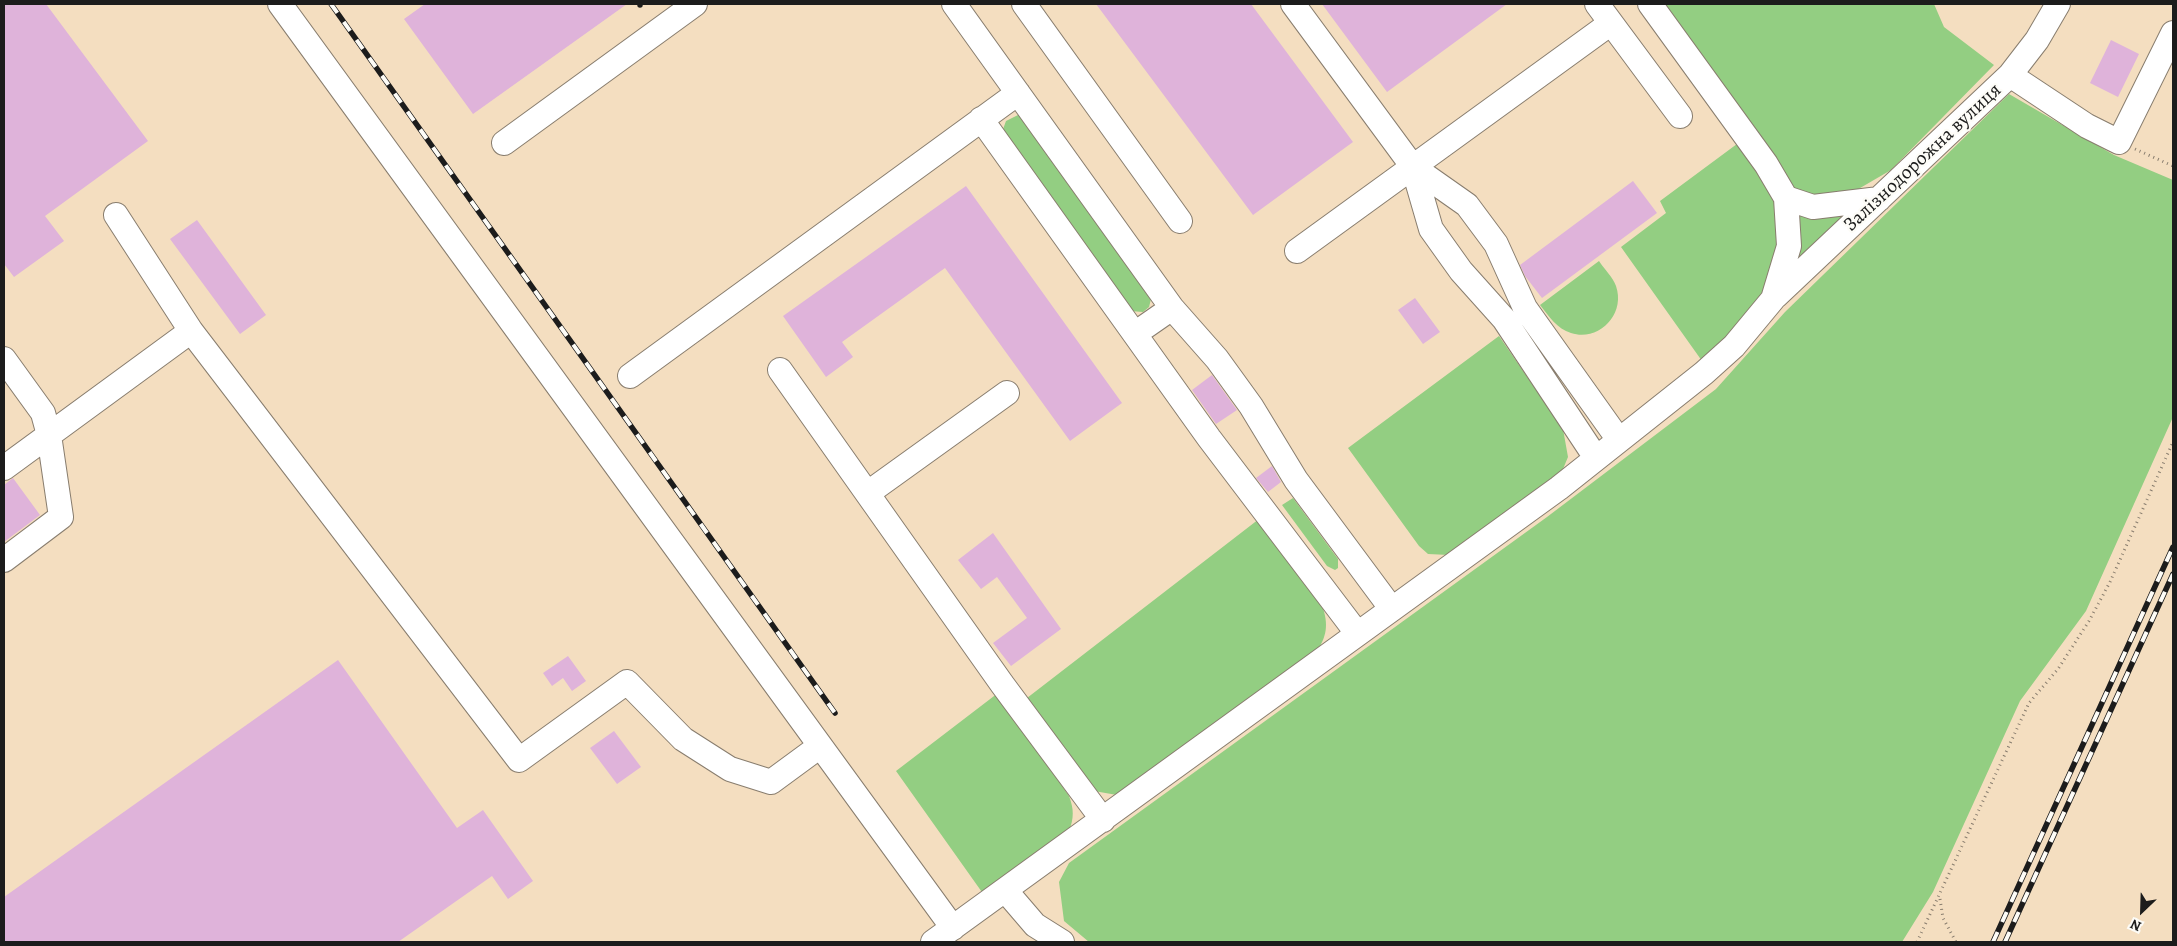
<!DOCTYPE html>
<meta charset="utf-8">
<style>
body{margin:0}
#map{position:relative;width:2177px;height:946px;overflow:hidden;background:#f4dec0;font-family:Alegreya,serif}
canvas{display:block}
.frame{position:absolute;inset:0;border:5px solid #1c1c1c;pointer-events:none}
.north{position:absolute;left:2117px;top:886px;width:50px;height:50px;-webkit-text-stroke:4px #fdfcf7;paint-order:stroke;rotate:204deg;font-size:14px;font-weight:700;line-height:20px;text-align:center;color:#1c1c1c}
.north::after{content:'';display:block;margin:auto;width:18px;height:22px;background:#1c1c1c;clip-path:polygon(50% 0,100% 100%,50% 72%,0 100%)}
</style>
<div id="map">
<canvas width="2177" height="946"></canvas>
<div class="frame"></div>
<div class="north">N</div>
</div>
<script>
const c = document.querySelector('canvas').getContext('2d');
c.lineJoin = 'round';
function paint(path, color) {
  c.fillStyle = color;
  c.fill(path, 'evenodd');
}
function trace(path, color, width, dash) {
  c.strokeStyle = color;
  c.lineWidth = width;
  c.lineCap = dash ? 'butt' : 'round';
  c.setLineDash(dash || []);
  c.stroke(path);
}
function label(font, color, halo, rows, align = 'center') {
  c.font = font + ' Alegreya,serif';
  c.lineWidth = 4.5;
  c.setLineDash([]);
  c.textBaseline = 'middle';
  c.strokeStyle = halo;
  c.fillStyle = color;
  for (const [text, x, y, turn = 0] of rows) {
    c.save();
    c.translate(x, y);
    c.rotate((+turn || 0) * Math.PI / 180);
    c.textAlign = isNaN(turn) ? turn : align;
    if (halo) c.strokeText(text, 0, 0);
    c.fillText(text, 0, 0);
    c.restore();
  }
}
const green = new Path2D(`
 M1663 4H1934L1944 27 1994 65 1891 170 1855 191 1824 198 1797 194Z
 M2009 94 2114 155 2173 180V417L2086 611 2020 701 1933 892 1902 942H1089L1064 921 1059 882 1069 863 1547 517 1716 389 1785 312Z
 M1018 115 1024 116 1152 295 1149 307 1143 312 1130 311 1002 132 1006 121Z
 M1741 141 1778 204 1780 239 1763 292 1740 324 1702 361 1621 247 1666 213 1660 201Z
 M1796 209 1849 211 1790 267Z
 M1599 261C1604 269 1613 277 1616 286 1626 315 1598 342 1571 333 1557 329 1549 316 1540 305Z
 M1499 336 1563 429 1568 457 1563 469 1554 480 1449 555 1428 554 1419 546 1348 448Z
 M1293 498 1338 559V568L1335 570 1327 566 1282 505Z
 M1259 519 1322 605C1329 625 1327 637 1315 654L1117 795 1094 791 1027 698Z
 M998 693 1069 796C1074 809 1074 818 1069 831L984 895 896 771Z`);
const building = new Path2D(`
 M4 4H46L148 141 45 216 64 241 14 277 4 264Z
 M425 4H627L473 114 404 19Z
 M1096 4H1251L1353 142 1253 215Z
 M1322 4H1507L1387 92Z
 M2111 40 2139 54 2118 97 2090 83Z
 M1633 181 1657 213 1542 298 1525 276 1520 265Z
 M966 186 1122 403 1070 441 945 268 842 342 853 357 826 377 783 316Z
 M197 220 266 315 240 334 170 239Z
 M1415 298 1440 332 1423 344 1398 310Z
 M1212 375 1237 410 1216 424 1192 390Z
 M1272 466 1281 482 1268 492 1256 478Z
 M13 478 40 515 4 542V485Z
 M993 533 1061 629 1011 666 993 643 1027 618 997 577 981 589 958 560Z
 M568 656 586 681 572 691 563 678 552 686 543 673Z
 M338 660 457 828 483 810 533 881 508 899 492 876 398 942H4V897Z
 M614 731 641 767 617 784 590 748Z`);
const path = new Path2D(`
 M2135 149 2173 166
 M1940 899 1943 918 1956 942
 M1917 942 2029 703 2058 669 2089 621 2110 582 2173 442`);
const minor = new Path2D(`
 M280 4 953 928
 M954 4 1172 308 1217 359 1251 406 1296 480 1391 608
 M1024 4 1180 221
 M1293 4 1413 167 1467 205 1496 244 1525 308 1619 440
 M1597 4 1680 116
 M2010 75 2087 126 2119 142 2173 33
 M981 119 1209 438 1357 633
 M504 143 695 4
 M1413 167 1431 229 1461 271 1504 319 1596 458
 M1786 198 1813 207 1879 199
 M116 215 191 331 519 760 627 682 683 739 730 769 771 782 820 746
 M1297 251 1611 23
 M1776 296 2010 75 2037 40 2058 4
 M1136 333 1172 308
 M4 359 43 413 49 435 61 517 4 560
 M780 370 1002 684 1103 820
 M630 376 1018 93
 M4 468 191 331
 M868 493 1007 393
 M1005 890 1035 925 1062 942
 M933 942 1559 488 1704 373 1734 346 1773 299 1789 246 1786 198 1766 164 1650 4`);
const rail = new Path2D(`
 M331 4 835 713
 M640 4V5
 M1993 942 2173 547
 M2005 942 2173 574`);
const streetNames = [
 ["Залізнодорожна вулиця",1923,158,-43]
];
paint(green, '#93ce82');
paint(building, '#dfb3da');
trace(minor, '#887d6e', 26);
trace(path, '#887d6e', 3, [1, 4]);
trace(minor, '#fff', 24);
trace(rail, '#1c1c1c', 5.5);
trace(rail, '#fdfcf7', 4, [11]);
label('20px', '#1c1c1c', '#fdfcf7', streetNames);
</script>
